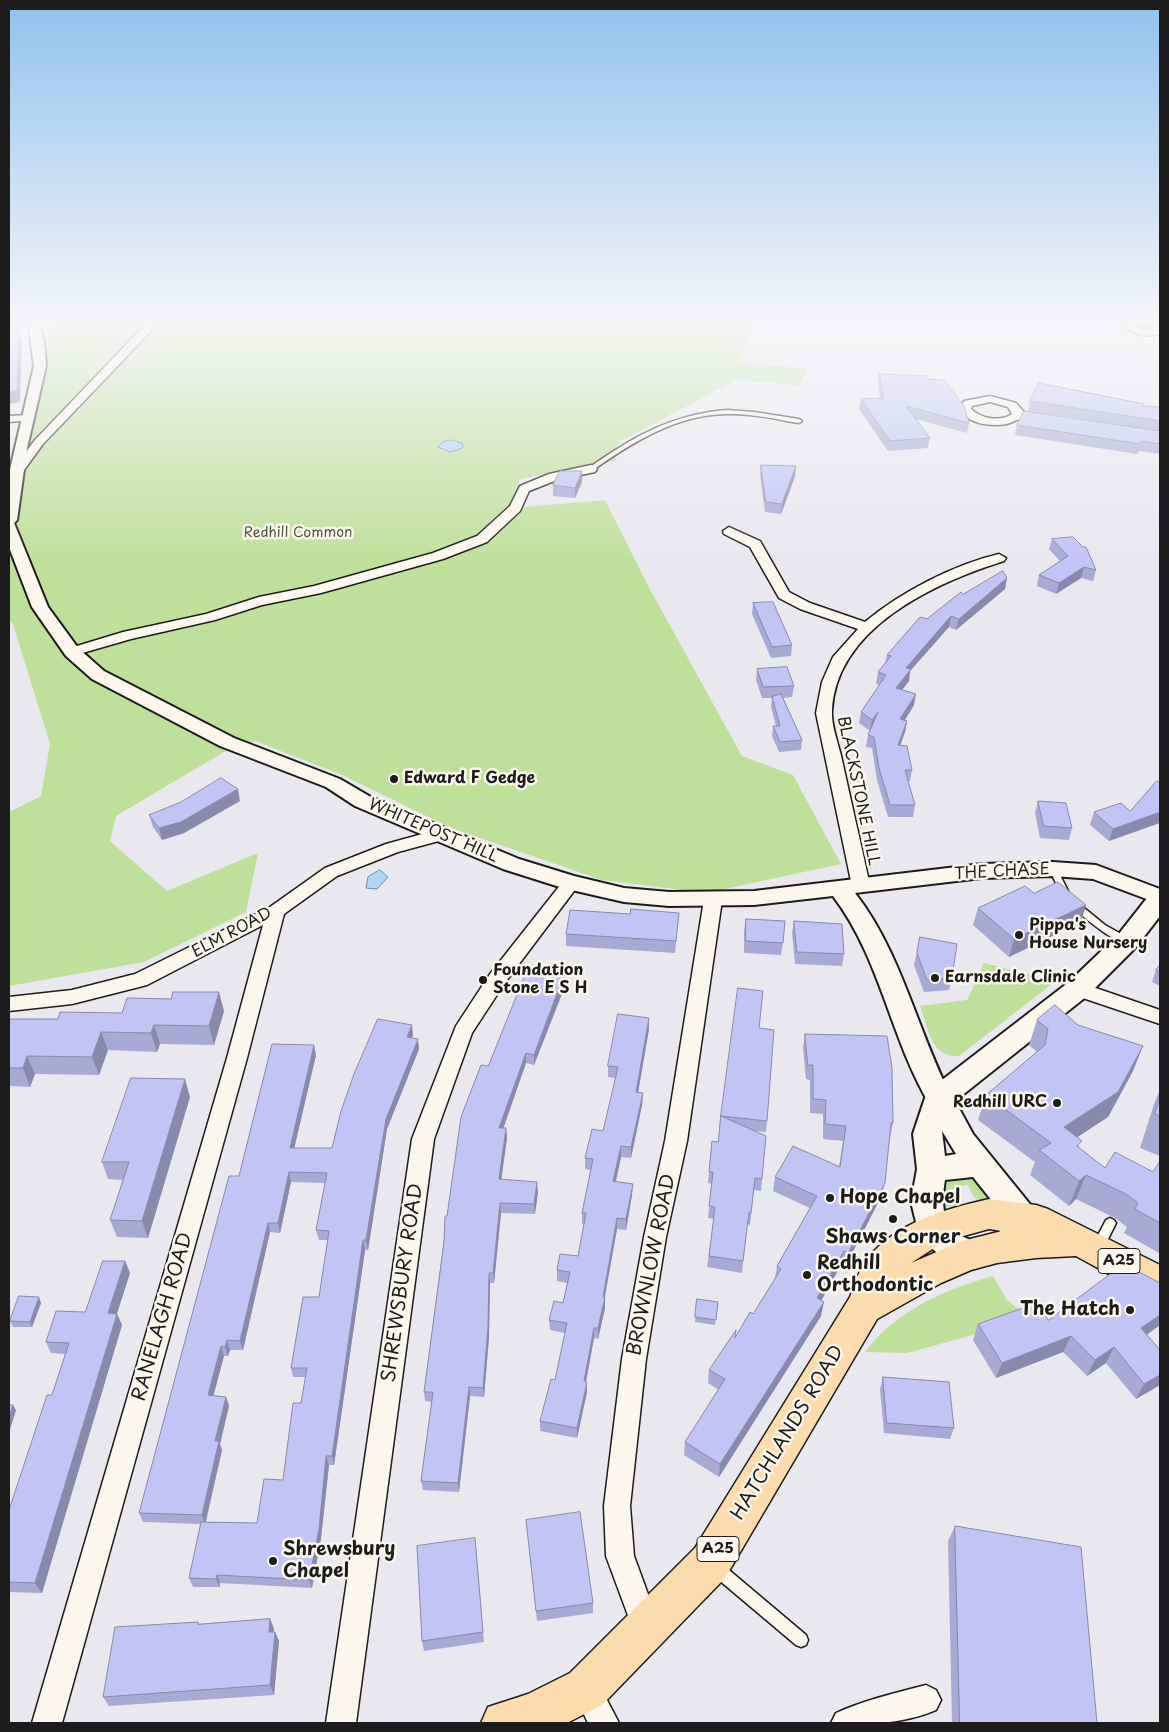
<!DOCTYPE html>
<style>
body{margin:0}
#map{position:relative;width:1169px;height:1732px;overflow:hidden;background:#eae8ef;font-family:"Playpen Sans",sans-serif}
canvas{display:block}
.frame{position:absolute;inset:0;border:10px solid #1c1c1c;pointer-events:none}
</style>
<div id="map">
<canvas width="1169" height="1732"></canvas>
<div class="frame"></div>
</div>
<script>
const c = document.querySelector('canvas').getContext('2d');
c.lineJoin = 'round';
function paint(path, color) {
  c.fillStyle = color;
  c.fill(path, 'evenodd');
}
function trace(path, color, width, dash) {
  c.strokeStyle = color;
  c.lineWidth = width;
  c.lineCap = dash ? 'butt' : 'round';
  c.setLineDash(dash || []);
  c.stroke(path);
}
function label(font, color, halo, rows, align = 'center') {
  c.font = font + ' "Playpen Sans",sans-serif';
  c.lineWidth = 5;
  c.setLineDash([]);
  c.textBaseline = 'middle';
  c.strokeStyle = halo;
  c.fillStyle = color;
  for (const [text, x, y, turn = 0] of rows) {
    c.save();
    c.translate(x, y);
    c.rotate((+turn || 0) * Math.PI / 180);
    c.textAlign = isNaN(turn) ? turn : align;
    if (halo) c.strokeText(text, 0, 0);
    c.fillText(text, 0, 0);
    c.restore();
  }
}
const green = new Path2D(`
 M59 320H758L739 362 808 369 798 386 738 379 619 442 616 461 520 479 513 508 605 500 647 584 742 756 793 775 841 864 706 893 602 880 451 828 344 776 255 741 224 752 116 816 110 841 167 891 258 853 246 912 144 962 9 986V812L41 796 50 744 13 624 9 621V530L13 525 31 420 50 336Z
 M984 963 1056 981 959 1056C930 1057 929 1029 920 1006L967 1000Z
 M964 1175 984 1188 992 1201 987 1206 973 1196 968 1185 955 1187 959 1198 958 1210 944 1206 943 1199 949 1178Z
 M993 1276 1007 1300 1031 1319 907 1353 865 1352C897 1310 944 1290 993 1276Z`);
const water = new Path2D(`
 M451 440 462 443 463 448 450 452 438 447 443 442Z
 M380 870 388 877 377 889 366 888 368 877Z`);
const service = new Path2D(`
 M1117 320H1127L1134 323 1132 324Z
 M727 410 754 412 799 419 802 421 799 423C775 419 751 413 726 414 676 415 633 442 593 470L588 469C596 462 605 457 614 451 649 428 685 413 727 410Z
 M1053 866 1057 869 1069 893 1068 895H1062L1049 869Z
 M1075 902 1078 903 1105 925 1130 939 1132 941 1130 943C1116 946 1083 916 1072 907L1070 905Z
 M1110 1218 1114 1220 1116 1223 1102 1251 1098 1252 1094 1251 1092 1247 1094 1243 1106 1220Z
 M718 1563 723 1565 806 1635 808 1640 806 1645 801 1647 796 1645 713 1575 711 1570 713 1565Z`);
const minor = new Path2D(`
 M143 320H153V329L43 444 19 477H11L9 474 35 440 144 326Z
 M1132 320H1154L1160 323V334C1147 337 1134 337 1125 325ZM1138 325H1148L1155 328 1144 330 1136 326Z
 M990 396 1016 403 1024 412 1046 416 1052 419C1044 427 1031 418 1021 419 1017 419 1011 423 1007 424 990 427 970 424 959 410L964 401ZM990 402 1008 407 1012 414C1000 422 982 419 971 409L972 406Z
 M27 415 31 416V420L9 422V416Z
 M591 465 595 466 597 469 595 472 557 480 529 491 520 511 487 542 443 559 321 593 262 605 215 620 131 639 72 656 65 652 67 649 123 632 206 614 259 597 314 586 433 553 477 536 510 506 520 486 549 474Z
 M729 527 760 541 789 592 810 603 865 622C901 592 953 565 999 554L1006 558 1004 561C934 583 836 628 832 711 831 726 839 745 842 760 851 802 861 844 870 886L867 890 861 892 855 890 852 886 816 713 822 682 833 657 858 629 800 609 779 598 750 547 724 534 723 531Z
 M444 828 450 830 453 834 450 838 398 852 337 876 284 914 247 1058 62 1723H32L227 1058 263 925 147 985 72 1004 9 1011V997L72 990 135 974 270 907 325 868 386 844Z
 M571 877 577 879 580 883 577 887 504 984 472 1033 434 1139 356 1723H326L412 1139 456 1026 490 974 565 879Z
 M713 894 719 896 722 900 687 1141 666 1237 646 1359 630 1506 634 1556 660 1627 656 1637 646 1641 636 1637 606 1556 604 1506 622 1359 644 1237 665 1141 704 900 707 896Z
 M1078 982 1160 1010V1024L1071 994 1068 989 1071 984Z
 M586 1675 596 1679 619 1723H588L572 1689 576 1679Z
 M926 1685 936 1690 941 1700 936 1710C903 1724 867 1725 831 1723L836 1713C865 1700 895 1693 926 1685Z`);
const tertiary = new Path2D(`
 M23 320H36L41 328 44 341 46 366 27 448 17 520 14 523 48 607 78 648 104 671 234 738 340 779 369 796 519 859 574 876 624 888 669 892 754 891 982 864 1053 862 1096 865 1160 889V904L1093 879 1053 876 982 878 855 893C902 953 917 1031 952 1098L948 1105 939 1108 930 1105C890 1038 881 959 833 896L754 905 669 906 624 902 563 888 503 869 355 806 326 787 220 746 92 679 66 656 32 607 9 547V474L34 366 29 328Z`);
const secondary = new Path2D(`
 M1160 891V916L1136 947 1087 996 955 1101 973 1134 1033 1208 1037 1217C1029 1234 1021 1243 1002 1236L998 1227 1004 1216 973 1177 945 1180C941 1204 941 1226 966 1238 976 1243 982 1245 987 1255L982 1265 971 1269 937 1253 922 1239 918 1230 911 1202 917 1169 913 1134 925 1098 929 1090 1069 982 1118 935 1151 893ZM942 1131 956 1154 945 1156Z`);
const primary = new Path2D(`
 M989 1199 1036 1205 1048 1209 1160 1265V1299L1147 1295 1076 1256 1036 1258 997 1263 971 1270 941 1283 877 1319 725 1578 602 1705 567 1723H481L488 1707 528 1694 570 1673 695 1548 850 1297C855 1285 859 1269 867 1259 897 1222 945 1209 989 1199ZM989 1229 1002 1231 962 1241 911 1263 945 1241Z`);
const wall = new Path2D(`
 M810 320H833L832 326 810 324Z
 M879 372 881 374 928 379 969 423 967 433 915 419 930 438 928 448 888 451 859 409 861 399H880L878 381Z
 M1030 401 1160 407V454L1139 451 1137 454 1015 435 1017 425H1122L1028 411Z
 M761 465 795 476 781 514 765 512 760 475Z
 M582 482 575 498 553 496V485Z
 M1052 539 1096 570 1093 581 1081 578 1056 594 1037 586 1039 575 1060 561 1049 549Z
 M1007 578 1005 589 956 630 949 627 910 671 909 681 902 690 914 705 905 720 907 721 905 732 900 745 912 770 910 781H908L915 805 913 817H888L877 780 872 748 866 747 868 735 870 731 859 723 861 712 880 685 876 684 878 672 885 663 887 655 927 619 963 594Z
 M753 603 792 645 791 656 771 658 752 614Z
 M757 669 794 686 792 697 783 698 802 740 801 750 779 752 772 736 773 726H776L771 707 772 698H762L756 680Z
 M240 801 184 833 162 840 153 827 149 815Z
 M1038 801 1072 828 1069 840 1040 838 1035 813Z
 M1130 811 1109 841 1090 825 1094 812Z
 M1034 893 1086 905 1081 922 1009 957 973 925 978 908Z
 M746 919 783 943 781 955 744 953V931Z
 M794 921 844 954 842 966 795 964 792 933Z
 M678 925 675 953 566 946V934Z
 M920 937 952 978 949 990 924 992 914 965Z
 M1160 965V986L1152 982 1156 970Z
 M564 975 565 986 534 1065 526 1063 503 1128H506L507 1138 501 1179 538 1192 535 1214 501 1213 494 1283H490L489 1337 484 1397 470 1396 459 1492 423 1490 421 1481 432 1402 425 1401 424 1392 447 1216 488 1066Z
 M224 1011 214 1045 160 1044 157 1052 108 1050 99 1075 35 1074 30 1087 9 1086V1019H58L122 1013Z
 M649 1018V1029L638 1093H643L642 1105 631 1158 621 1157 616 1182 632 1195 626 1230 617 1229 605 1297V1308L598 1339 594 1338 586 1382H587V1392L577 1438 540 1431V1421L555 1380 565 1333 550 1330 549 1320 563 1303 567 1283 557 1281V1270L578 1256 584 1224H582V1213L591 1170 585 1169V1158L603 1131 616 1078 608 1077V1066Z
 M1037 1020 1133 1071 1108 1117 1077 1137 1079 1148 1105 1168 1153 1172 1160 1161V1250L1159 1253 1124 1233 1127 1227 1115 1218 1076 1199 1069 1206 1030 1175 1035 1162 978 1120 986 1095 1037 1052 1029 1045Z
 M759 1028 767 1121 766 1132 755 1131 762 1179 761 1191 754 1190 750 1225 747 1224 742 1273 707 1267 714 1219 708 1218 712 1184 708 1183 712 1141 718 1142 721 1116Z
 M805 1034 893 1123 890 1138 881 1197 845 1267 841 1265 821 1301V1316L719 1477 684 1455 685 1442 719 1390 708 1383 709 1370 753 1314 775 1278 777 1266 810 1208 773 1191 775 1177 839 1167 843 1141 823 1139V1114L810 1113V1080L806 1079 803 1048Z
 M413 1035 412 1038 419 1049 387 1129 368 1250H365L334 1465H329L321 1538 312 1588 220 1583V1587H193L189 1578 201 1524 143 1522 139 1513 239 1176 316 1055 294 1148H332ZM291 1182 325 1183 316 1230 319 1240H328L319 1297 291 1368 293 1377H306L301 1403 283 1480 257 1523 206 1522 222 1450 220 1444 229 1406 226 1397 213 1396 224 1356H228L230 1350H243L270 1232 280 1233Z
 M1160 1089V1156L1140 1148 1154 1104Z
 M190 1097 148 1238 117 1237 110 1220 123 1180 108 1179 102 1162Z
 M125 1261 130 1273 117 1314 122 1325 42 1593 9 1592V1510L52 1395 65 1354 51 1353 46 1342 85 1312Z
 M697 1299 718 1302 715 1325 695 1322Z
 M41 1303 32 1327H13L10 1321Z
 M1048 1320 1160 1325 1147 1335 1160 1350V1385L1136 1399 1106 1363 1087 1376 1063 1352 996 1378 973 1340 978 1324Z
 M883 1377 954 1428 950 1439 884 1433 880 1389Z
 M526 1520 593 1603V1613L537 1621Z
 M955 1526 1097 1723H952L948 1541Z
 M476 1548 484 1642 424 1651 422 1641Z
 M270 1619 274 1629 273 1632H275L279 1641 274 1695 109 1706 103 1697 198 1622 199 1624Z`);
const shadedWall = new Path2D(`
 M12 320H20L23 329 9 333V321Z
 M19 331 22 342 20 402 9 404V392Z
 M796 466 795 476 781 514 782 504Z
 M582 471V482L575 498V488Z
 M1084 567 1081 578 1056 594 1059 583Z
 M1007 578 1005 589 956 630 959 619Z
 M951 616 949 627 910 671 909 681 894 700 896 688 906 668Z
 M916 694 914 705 898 731 900 719Z
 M878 712 870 731 872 720Z
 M907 721 905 732 896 757 898 745Z
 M238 789 240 801 184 833 162 840 159 828Z
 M1160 812V823L1109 841 1113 829Z
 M1086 905 1081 922 1009 957 1014 939Z
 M564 975 565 986 534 1065V1055Z
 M219 992 224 1011 214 1045 209 1026Z
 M649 1018V1029L636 1104V1092Z
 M154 1025 160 1044 157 1052 151 1033Z
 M412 1025 413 1035 408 1047 407 1037Z
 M101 1032 108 1050 99 1075 92 1057Z
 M418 1039 419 1049 387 1129 368 1250 366 1240 386 1119Z
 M314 1045 316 1055 292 1158 290 1148Z
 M1143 1046 1133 1071 1108 1117 1055 1152 1064 1127Z
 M526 1053V1063L500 1138 499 1128Z
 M27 1056 35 1074 30 1087 23 1068Z
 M185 1079 190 1097 148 1238 142 1221Z
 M643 1093 642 1105 631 1158V1147Z
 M506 1128 507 1138 500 1189 499 1179Z
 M621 1146V1157L613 1192V1181Z
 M289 1172 291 1182 280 1233 278 1223Z
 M1086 1175 1076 1199 1069 1206 1079 1181Z
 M537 1182 538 1192 535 1214 534 1204Z
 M885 1183 881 1197 845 1267 848 1253Z
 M633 1184 632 1195 626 1230V1219Z
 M500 1203 501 1213 494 1283 493 1273Z
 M617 1218V1229L604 1300 605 1297V1308L598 1339V1328Z
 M268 1223 270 1232 243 1350 240 1341Z
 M363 1240 365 1250 334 1465 332 1456Z
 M844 1251 841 1265 815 1312 817 1298Z
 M125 1261 130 1273 113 1325 108 1313Z
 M489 1273 490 1283 489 1337 484 1397 483 1388Z
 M39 1297 41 1303 32 1327 30 1322Z
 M824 1302 821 1316 719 1477 720 1464Z
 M117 1314 122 1325 42 1593 35 1583Z
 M1160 1315V1325L1133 1344 1141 1328Z
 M594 1328V1338L584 1392V1381Z
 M1071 1336 1063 1352 996 1378 1002 1363Z
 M227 1340 230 1350 228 1356 225 1347Z
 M221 1346 224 1356 211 1405 208 1395Z
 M1114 1347 1106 1363 1087 1376 1095 1360Z
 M1160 1375V1385L1136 1399 1144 1384Z
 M587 1382V1392L577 1438V1428Z
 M469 1387 470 1396 459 1492 458 1483Z
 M226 1397 229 1406 220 1444 222 1450 205 1524 202 1515 215 1441Z
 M13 1405 16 1410 9 1433V1418Z
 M326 1456 329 1465 321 1538 312 1588 309 1580Z
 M217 1575 220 1583V1587L216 1579Z
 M270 1619 274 1629 272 1642 269 1632Z
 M275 1632 279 1641 274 1695 270 1685Z`);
const building = new Path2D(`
 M9 326 19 331 17 390 9 392Z
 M879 372 881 374 927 376 928 379 944 380 964 406 969 423 906 406 930 438 890 441 861 399 883 398Z
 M1039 383 1144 404 1143 406 1160 407V421L1030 401Z
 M1024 411 1160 431V444L1141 441 1140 444 1017 425Z
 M761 465 796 466 782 504 766 502Z
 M560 471H582L575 488 553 485Z
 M1073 537 1083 547H1086L1096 570 1084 567 1059 583 1039 575 1068 556 1052 539Z
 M1003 571 1007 578 959 619 951 616 906 668 911 669 896 688 916 694 900 719 907 721 898 745 907 746 912 770H905L915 805H890L879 768 874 737 868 735 878 712 872 720 861 712 886 675 878 672 891 656 887 655 920 617 927 619 961 592 963 594Z
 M773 602 792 645 772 647 753 603Z
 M787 667 794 686 763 687 757 669Z
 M781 694 802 740 780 742 773 726H780L772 697Z
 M221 778 238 789 181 822 159 828 149 815 181 802Z
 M1157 781 1160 783V812L1113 829 1094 812 1121 803 1130 811Z
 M1038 801 1066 803 1072 828 1044 826Z
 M1058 882 1086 905 1014 939 978 908 1025 886 1034 893Z
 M631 909 679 913 676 941 566 934 570 910 630 914Z
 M746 919 785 921 783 943 746 941Z
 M794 921 842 924 844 954 797 952Z
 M920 937 957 944 952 978 927 980 917 953Z
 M1160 965V972L1156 970Z
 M528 968 564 975 534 1055 526 1053 499 1128H506L499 1179 537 1182 534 1204 500 1203 493 1273H489L488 1327 483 1388 469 1387 458 1483 421 1481 433 1392H424L444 1242 445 1216H447L461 1117 481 1065 488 1066Z
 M738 988 763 991 759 1028 774 1030 767 1121 721 1116Z
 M173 992H219L209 1026 154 1025 151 1033 101 1032 92 1057 27 1056 23 1068H9V1019H58L60 1012 122 1013 127 998 171 999Z
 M1055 1005 1078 1025 1143 1046 1118 1092 1064 1127 1082 1141 1077 1146 1105 1168 1115 1152 1153 1172 1160 1161V1223L1135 1209 1138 1203 1126 1194 1086 1175 1079 1181 1039 1150 1051 1143 986 1095 1045 1045 1048 1029 1037 1020Z
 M618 1014 649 1018 636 1092 643 1093 631 1147 621 1146 613 1181 633 1184 626 1219 617 1218 603 1297H605L598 1328H594L584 1381 587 1382 577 1428 540 1421 551 1379 555 1380 567 1323 549 1320 554 1301 563 1303 570 1272 557 1270 560 1254 578 1256 586 1213H582L593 1159 585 1158 592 1129 603 1131 618 1067 608 1066Z
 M378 1019 412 1025 407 1037 418 1039 386 1119 366 1240H363L332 1456H326L319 1529 309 1580 217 1575 216 1579 189 1578 201 1522 257 1523 264 1479 283 1480 293 1403H301L307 1368H291L303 1297H319L329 1231 316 1230 327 1173 289 1172 278 1223H268L240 1341 227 1340 225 1347 221 1346 208 1395 226 1397 215 1441H219L202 1515 139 1513 229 1176H239L272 1044 314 1045 290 1148H332L341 1111 354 1074Z
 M805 1034 887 1036 892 1068 893 1123H891L885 1183 848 1253 844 1251 817 1298 824 1302 720 1464 685 1442 725 1379 709 1370 736 1330 735 1338 750 1312 753 1314 781 1269 777 1266 817 1196 775 1177 793 1146 840 1167 846 1126 825 1124 826 1100 813 1099V1065H808Z
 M131 1078 185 1079 142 1221 110 1220 129 1162H102Z
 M1160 1097V1116L1155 1114Z
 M721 1116 766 1136 762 1179 755 1178 751 1213 749 1212 743 1261 709 1256 715 1207 709 1206 713 1172H709L712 1141 718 1142Z
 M103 1261H125L108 1313 117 1314 35 1583 9 1582V1510L47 1395H52L69 1343 46 1342 56 1311 85 1312Z
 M1124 1264 1160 1283V1315L1141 1328 1160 1350V1375L1144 1384 1114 1347 1095 1360 1071 1336 1002 1363 978 1324 1037 1303 1048 1320Z
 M19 1296 39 1297 30 1322 10 1321Z
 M697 1299 718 1302 716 1320 695 1317Z
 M883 1377 949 1382 954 1428 887 1423Z
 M9 1405H13L9 1418Z
 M580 1512 593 1603 536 1611 526 1520Z
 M955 1526 1081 1547 1097 1723H960Z
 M475 1538 483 1632 422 1641 417 1546Z
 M270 1619 269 1632H275L270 1685 103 1697 115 1627 198 1622V1624Z`);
const markers = [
 [394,779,5,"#1c1c1c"],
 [1019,935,5,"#1c1c1c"],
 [935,978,5,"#1c1c1c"],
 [483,980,5,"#1c1c1c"],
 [1057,1103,5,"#1c1c1c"],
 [830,1198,5,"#1c1c1c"],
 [893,1219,5,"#1c1c1c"],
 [807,1275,5,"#1c1c1c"],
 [1130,1310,5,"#1c1c1c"],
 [273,1561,5,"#1c1c1c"]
];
const farParknames = [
 ["Redhill Common",298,533]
];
const shields = [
 [1119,1261,42],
 [718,1549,42]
];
const shieldNames = [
 ["A25",1119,1261],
 ["A25",718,1549]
];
const poiNames = [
 ["Edward F Gedge",404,779],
 ["Pippa's",1029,926],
 ["House Nursery",1029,944],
 ["Foundation",493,971],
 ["Stone E S H",493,989],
 ["Earnsdale Clinic",945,978],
 ["Redhill URC",1047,1103,"right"]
];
const streetNames = [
 ["BLACKSTONE HILL",858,791,78],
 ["WHITEPOST HILL",433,831,23],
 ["THE CHASE",1002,872,-3],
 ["ELM ROAD",232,933,-28]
];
const nearPoinames = [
 ["Hope Chapel",840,1198],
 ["Shaws Corner",893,1238,"center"],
 ["Redhill",817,1264],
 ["Orthodontic",817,1286],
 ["The Hatch",1120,1310,"right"],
 ["Shrewsbury",283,1550],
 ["Chapel",283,1572]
];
const nearStreetnames = [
 ["BROWNLOW ROAD",652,1265,-79],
 ["SHREWSBURY ROAD",403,1283,-82],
 ["RANELAGH ROAD",163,1317,-74],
 ["HATCHLANDS ROAD",788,1433,-59]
];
paint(green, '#bfe099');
paint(water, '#add6f8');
trace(water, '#738ca0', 1);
trace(service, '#1c1c1c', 3);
trace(minor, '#1c1c1c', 3);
trace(tertiary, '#1c1c1c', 4);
trace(secondary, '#1c1c1c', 4);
trace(primary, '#1c1c1c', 3);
paint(service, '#fbf7ec');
paint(minor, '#fbf7ec');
paint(tertiary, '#fbf7ec');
paint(secondary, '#fbf7ec');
paint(primary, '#fcdcac');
paint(wall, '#a8a9d4');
paint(shadedWall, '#8889ac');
paint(building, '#c3c4f6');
trace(building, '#8889ac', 1);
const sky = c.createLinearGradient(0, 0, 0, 563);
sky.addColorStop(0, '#90c2ee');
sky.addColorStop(0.57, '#f6f5f8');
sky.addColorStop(1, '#f6f5f800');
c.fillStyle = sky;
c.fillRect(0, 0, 1169, 563);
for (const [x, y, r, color] of markers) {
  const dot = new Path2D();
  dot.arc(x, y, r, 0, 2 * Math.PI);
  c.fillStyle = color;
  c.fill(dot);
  trace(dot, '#fbf7ec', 2);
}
label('14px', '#4d5742', '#fbf7ec', farParknames);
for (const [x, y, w] of shields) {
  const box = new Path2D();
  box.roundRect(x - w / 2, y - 12.5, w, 25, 4);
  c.fillStyle = '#fbf7ec';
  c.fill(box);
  trace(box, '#1c1c1c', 1);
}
label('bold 15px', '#1c1c1c', null, shieldNames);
label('bold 16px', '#1c1c1c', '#fbf7ec', poiNames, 'left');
label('16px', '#1c1c1c', '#fbf7ec', streetNames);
label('bold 19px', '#1c1c1c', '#fbf7ec', nearPoinames, 'left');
label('19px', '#1c1c1c', '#fbf7ec', nearStreetnames);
</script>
